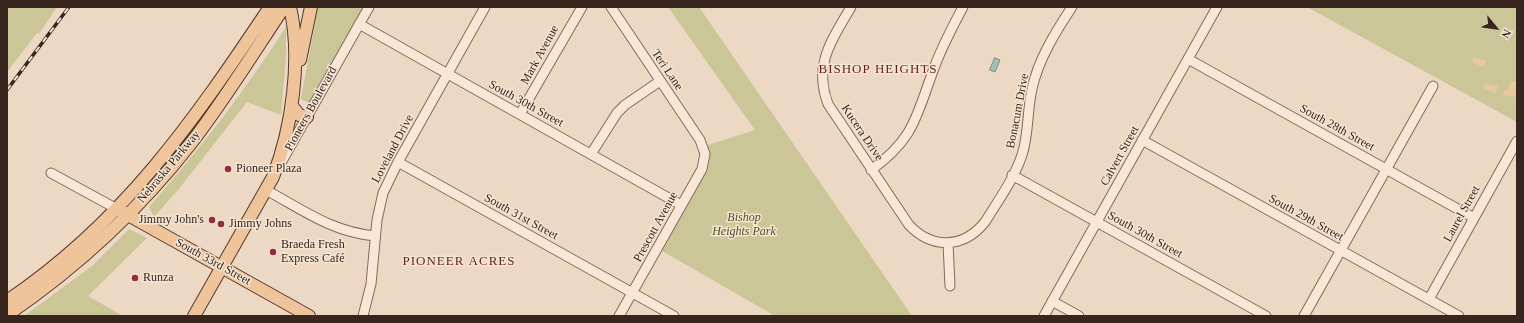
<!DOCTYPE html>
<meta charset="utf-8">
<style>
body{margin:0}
#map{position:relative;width:1524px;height:323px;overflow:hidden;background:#edd8c3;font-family:Georgia,serif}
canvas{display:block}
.frame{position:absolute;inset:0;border:8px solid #37251e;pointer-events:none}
.north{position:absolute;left:1476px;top:8px;width:40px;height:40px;-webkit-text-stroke:3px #f4e4d2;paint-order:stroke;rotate:119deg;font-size:11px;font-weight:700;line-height:16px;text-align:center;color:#37251e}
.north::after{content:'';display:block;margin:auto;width:14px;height:18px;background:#37251e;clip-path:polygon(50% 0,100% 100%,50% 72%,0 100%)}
</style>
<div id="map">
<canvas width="1524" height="323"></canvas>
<div class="frame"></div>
<div class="north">N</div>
</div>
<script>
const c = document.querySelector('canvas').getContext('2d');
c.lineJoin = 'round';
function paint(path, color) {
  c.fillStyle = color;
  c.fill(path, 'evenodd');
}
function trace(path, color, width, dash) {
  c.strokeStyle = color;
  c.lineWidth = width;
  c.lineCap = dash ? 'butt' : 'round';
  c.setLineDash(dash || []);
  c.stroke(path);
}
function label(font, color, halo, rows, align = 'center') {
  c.font = font + ' Georgia,serif';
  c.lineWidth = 3;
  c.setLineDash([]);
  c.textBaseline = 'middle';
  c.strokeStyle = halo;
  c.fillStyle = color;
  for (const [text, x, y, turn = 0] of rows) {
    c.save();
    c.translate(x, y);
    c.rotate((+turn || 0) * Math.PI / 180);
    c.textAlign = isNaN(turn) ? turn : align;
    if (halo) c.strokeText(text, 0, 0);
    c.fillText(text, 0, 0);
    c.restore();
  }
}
const green = new Path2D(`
 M7 7H57L39 34 37 33 7 72Z
 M318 7H369L314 105 301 99Z
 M668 7H699L912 316H775L657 248 702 169V147L755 130Z
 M1307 7H1517V122Z
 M286 27V58L281 115 247 102 178 190 154 217 149 207C199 150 245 91 286 27Z
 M129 229 147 238 88 296 123 316H24L92 266Z`);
const sand = new Path2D(`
 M1473 57 1485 60 1486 63 1481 67 1473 62Z
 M1511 81H1517L1515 97 1504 96 1503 92 1508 89Z
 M1488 84 1498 86 1495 95 1491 91 1485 90 1484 86Z`);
const water = new Path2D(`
 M995 58 1000 60 995 72 990 70Z`);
const minor = new Path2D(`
 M611 7 700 140 705 154 702 169 619 316
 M851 7C832 40 813 64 828 104L909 225C933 250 964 248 985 222 998 201 1014 179 1022 155 1029 134 1027 110 1032 89 1038 60 1056 31 1072 7
 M359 24 681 205
 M1188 59 1474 218
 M520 114 582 7
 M1142 140 1459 316
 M591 154 617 113 625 105 660 81
 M282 161 369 7
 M398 162 674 316
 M871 170C914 139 916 117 933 71 941 48 952 28 963 7
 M51 173 117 209
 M1012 175 1266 316
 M266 190C303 210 332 232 375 236
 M948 243 950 286
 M1429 299 1517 141
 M1052 301 1079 316
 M363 316 371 284 377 220 383 193 398 162 485 7
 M1044 316 1217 7
 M1304 316 1433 86`);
const major = new Path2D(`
 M300 60 311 7
 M292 106 299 115 307 117
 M121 211 309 316
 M7 301C124 222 193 122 270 7
 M7 315C77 267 140 209 192 142 225 99 254 52 284 7
 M194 316 273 177C292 129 302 58 290 7`);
const rail = new Path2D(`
 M7 90 69 7`);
const markers = [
 [228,169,4,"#942c41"],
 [212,220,4,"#942c41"],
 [221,224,4,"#942c41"],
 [273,252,4,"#942c41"],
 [135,278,4,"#942c41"]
];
const streetNames = [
 ["Mark Avenue",540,55,-61],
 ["Teri Lane",667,70,56],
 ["South 30th Street",526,104,29],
 ["Pioneers Boulevard",311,109,-61],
 ["Bonacum Drive",1018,111,-79],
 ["South 28th Street",1337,128,29],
 ["Kucera Drive",862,133,56],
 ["Loveland Drive",393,149,-62],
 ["Calvert Street",1120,156,-61],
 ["Nebraska Parkway",169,167,-50],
 ["Laurel Street",1462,214,-61],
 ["South 31st Street",521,217,29],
 ["South 29th Street",1306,218,29],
 ["Prescott Avenue",656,227,-61],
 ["South 30th Street",1145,235,29],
 ["South 33rd Street",213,262,29]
];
const poiNames = [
 ["Pioneer Plaza",236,169],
 ["Jimmy John's",204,220,"right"],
 ["Jimmy Johns",229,224],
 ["Braeda Fresh",281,245],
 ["Express Café",281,259],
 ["Runza",143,278]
];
const parkNames = [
 ["Bishop",744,218],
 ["Heights Park",744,232]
];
const neighbourhoodNames = [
 ["BISHOP HEIGHTS",878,70],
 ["PIONEER ACRES",459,262]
];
paint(green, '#cbc697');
paint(sand, '#e8c7a1');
paint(water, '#a5c0b3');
trace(water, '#6c8e7f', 1);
trace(minor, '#86695a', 11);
trace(major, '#54392e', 14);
trace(minor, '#f8e7d6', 9);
trace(major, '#efc49b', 12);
trace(rail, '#37251e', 3.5);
trace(rail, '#f4e4d2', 2, [6]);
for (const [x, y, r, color] of markers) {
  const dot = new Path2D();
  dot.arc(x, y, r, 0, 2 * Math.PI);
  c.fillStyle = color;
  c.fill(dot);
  trace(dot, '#f4e4d2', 1.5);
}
label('12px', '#37251e', '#f4e4d2', streetNames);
label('12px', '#37251e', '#f4e4d2', poiNames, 'left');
label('italic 12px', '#505325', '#f4e4d2', parkNames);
c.letterSpacing = '1px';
label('13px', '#621f1e', '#f4e4d2', neighbourhoodNames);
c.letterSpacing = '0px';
</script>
